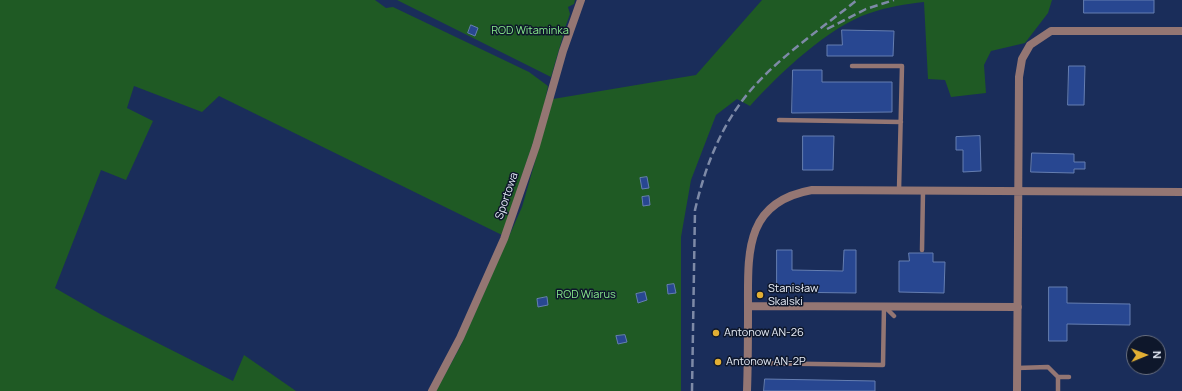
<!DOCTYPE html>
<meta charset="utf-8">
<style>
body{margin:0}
#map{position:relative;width:1182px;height:391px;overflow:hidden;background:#1a2d5a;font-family:Manrope,sans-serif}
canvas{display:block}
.north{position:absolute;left:1126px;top:335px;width:40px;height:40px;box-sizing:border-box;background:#0e172b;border:1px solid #666d7e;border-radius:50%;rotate:89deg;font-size:11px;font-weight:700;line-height:16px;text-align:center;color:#e9effa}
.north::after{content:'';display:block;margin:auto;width:14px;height:18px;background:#e2af34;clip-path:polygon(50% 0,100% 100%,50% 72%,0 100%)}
</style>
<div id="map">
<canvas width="1182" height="391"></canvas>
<div class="north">N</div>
</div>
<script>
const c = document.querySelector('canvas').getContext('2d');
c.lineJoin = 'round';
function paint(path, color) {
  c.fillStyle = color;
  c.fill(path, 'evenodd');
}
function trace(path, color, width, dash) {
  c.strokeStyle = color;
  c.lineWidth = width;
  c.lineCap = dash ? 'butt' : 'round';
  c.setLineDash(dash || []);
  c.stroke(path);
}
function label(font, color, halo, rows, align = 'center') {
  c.font = font + ' Manrope,sans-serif';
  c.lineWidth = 3;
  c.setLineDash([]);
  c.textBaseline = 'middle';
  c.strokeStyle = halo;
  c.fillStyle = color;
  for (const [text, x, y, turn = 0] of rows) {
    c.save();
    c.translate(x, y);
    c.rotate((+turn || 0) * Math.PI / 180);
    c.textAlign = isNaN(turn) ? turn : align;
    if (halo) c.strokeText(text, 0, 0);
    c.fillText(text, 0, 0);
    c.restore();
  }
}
const green = new Path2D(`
 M0 0H375L386 8 393 7 529 72 548 86 542 116 502 235 219 96 202 112 134 86 127 108 153 121 126 180 101 170 55 288 102 315 233 381 244 355 296 391H0Z
 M397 0H575L574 4 568 7 570 14 565 28 563 26 561 34 563 36 551 77Z
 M762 0H1052L1048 13 1025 43 991 51 984 65 986 93 951 97 945 80 928 79 924 2C906 4 887 7 870 13 829 26 779 74 750 106L737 99 716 115 691 180 681 237V391H436L460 347 522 207 553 99 696 75Z`);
const building = new Path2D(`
 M1084 0H1154V13H1084Z
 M471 25 478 28 475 36 468 33Z
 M842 30 894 31 893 56H827V45H842Z
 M1069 66H1085L1084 105H1068Z
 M793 70H822V82H892V112L792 113Z
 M803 136H834L833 170H803Z
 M980 136 981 171 963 172V150H956V137Z
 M1032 153 1074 154V162H1085V169H1074V173L1031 172Z
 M647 177 649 188 642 189 640 178Z
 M649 196 650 205 643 206 642 197Z
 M777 250H792V270L843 271 844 250H856V293L777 292Z
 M909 253H933V262H945L944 293 899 292V261H909Z
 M674 284 676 293 668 294 667 285Z
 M1049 287H1067V303L1130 304V325L1067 324V341H1049Z
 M645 292 647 300 638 303 636 294Z
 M547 297 548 305 538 307 537 299Z
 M625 335 627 342 618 344 616 336Z
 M765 379 875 381V391H764Z`);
const service = new Path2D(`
 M852 66H902L899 190
 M779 120 901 122
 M922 250 923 191
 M748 363 883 365 884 306 894 316
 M1017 368 1048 367 1058 377V391
 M1058 377H1069`);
const minor = new Path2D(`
 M748 306 1018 307
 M432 391 460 338 504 239 536 146 563 51 581 0
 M747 391C748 364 748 336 748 309 748 253 744 202 812 190L1182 192
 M1017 391 1019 77 1022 59 1030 45 1051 31H1182`);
const rail = new Path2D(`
 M827 29 866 9 894 0
 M692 391 695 210C705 167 721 125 750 91 780 56 821 29 857 0`);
const markers = [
 [760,295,4,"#e2af34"],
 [716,333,4,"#e2af34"],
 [718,362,4,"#e2af34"]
];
const parkNames = [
 ["ROD Witaminka",530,31],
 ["ROD Wiarus",586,295]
];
const streetNames = [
 ["Sportowa",507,196,-71]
];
const poiNames = [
 ["Stanisław",768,289],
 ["Skalski",768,302],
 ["Antonow AN-26",724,333],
 ["Antonow AN-2P",726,362]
];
paint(green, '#1f5a24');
paint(building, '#284791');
trace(building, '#657eb1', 1);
trace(service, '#947673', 4.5);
trace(minor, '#947673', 8);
trace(rail, '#7e8aa7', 2.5, [8, 4]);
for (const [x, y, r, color] of markers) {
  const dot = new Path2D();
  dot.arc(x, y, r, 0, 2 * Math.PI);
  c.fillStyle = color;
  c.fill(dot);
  trace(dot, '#0e172b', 1.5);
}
label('11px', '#87e98b', '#0e172b', parkNames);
label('11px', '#e9effa', '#0e172b', streetNames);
label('11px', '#e9effa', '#0e172b', poiNames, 'left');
</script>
